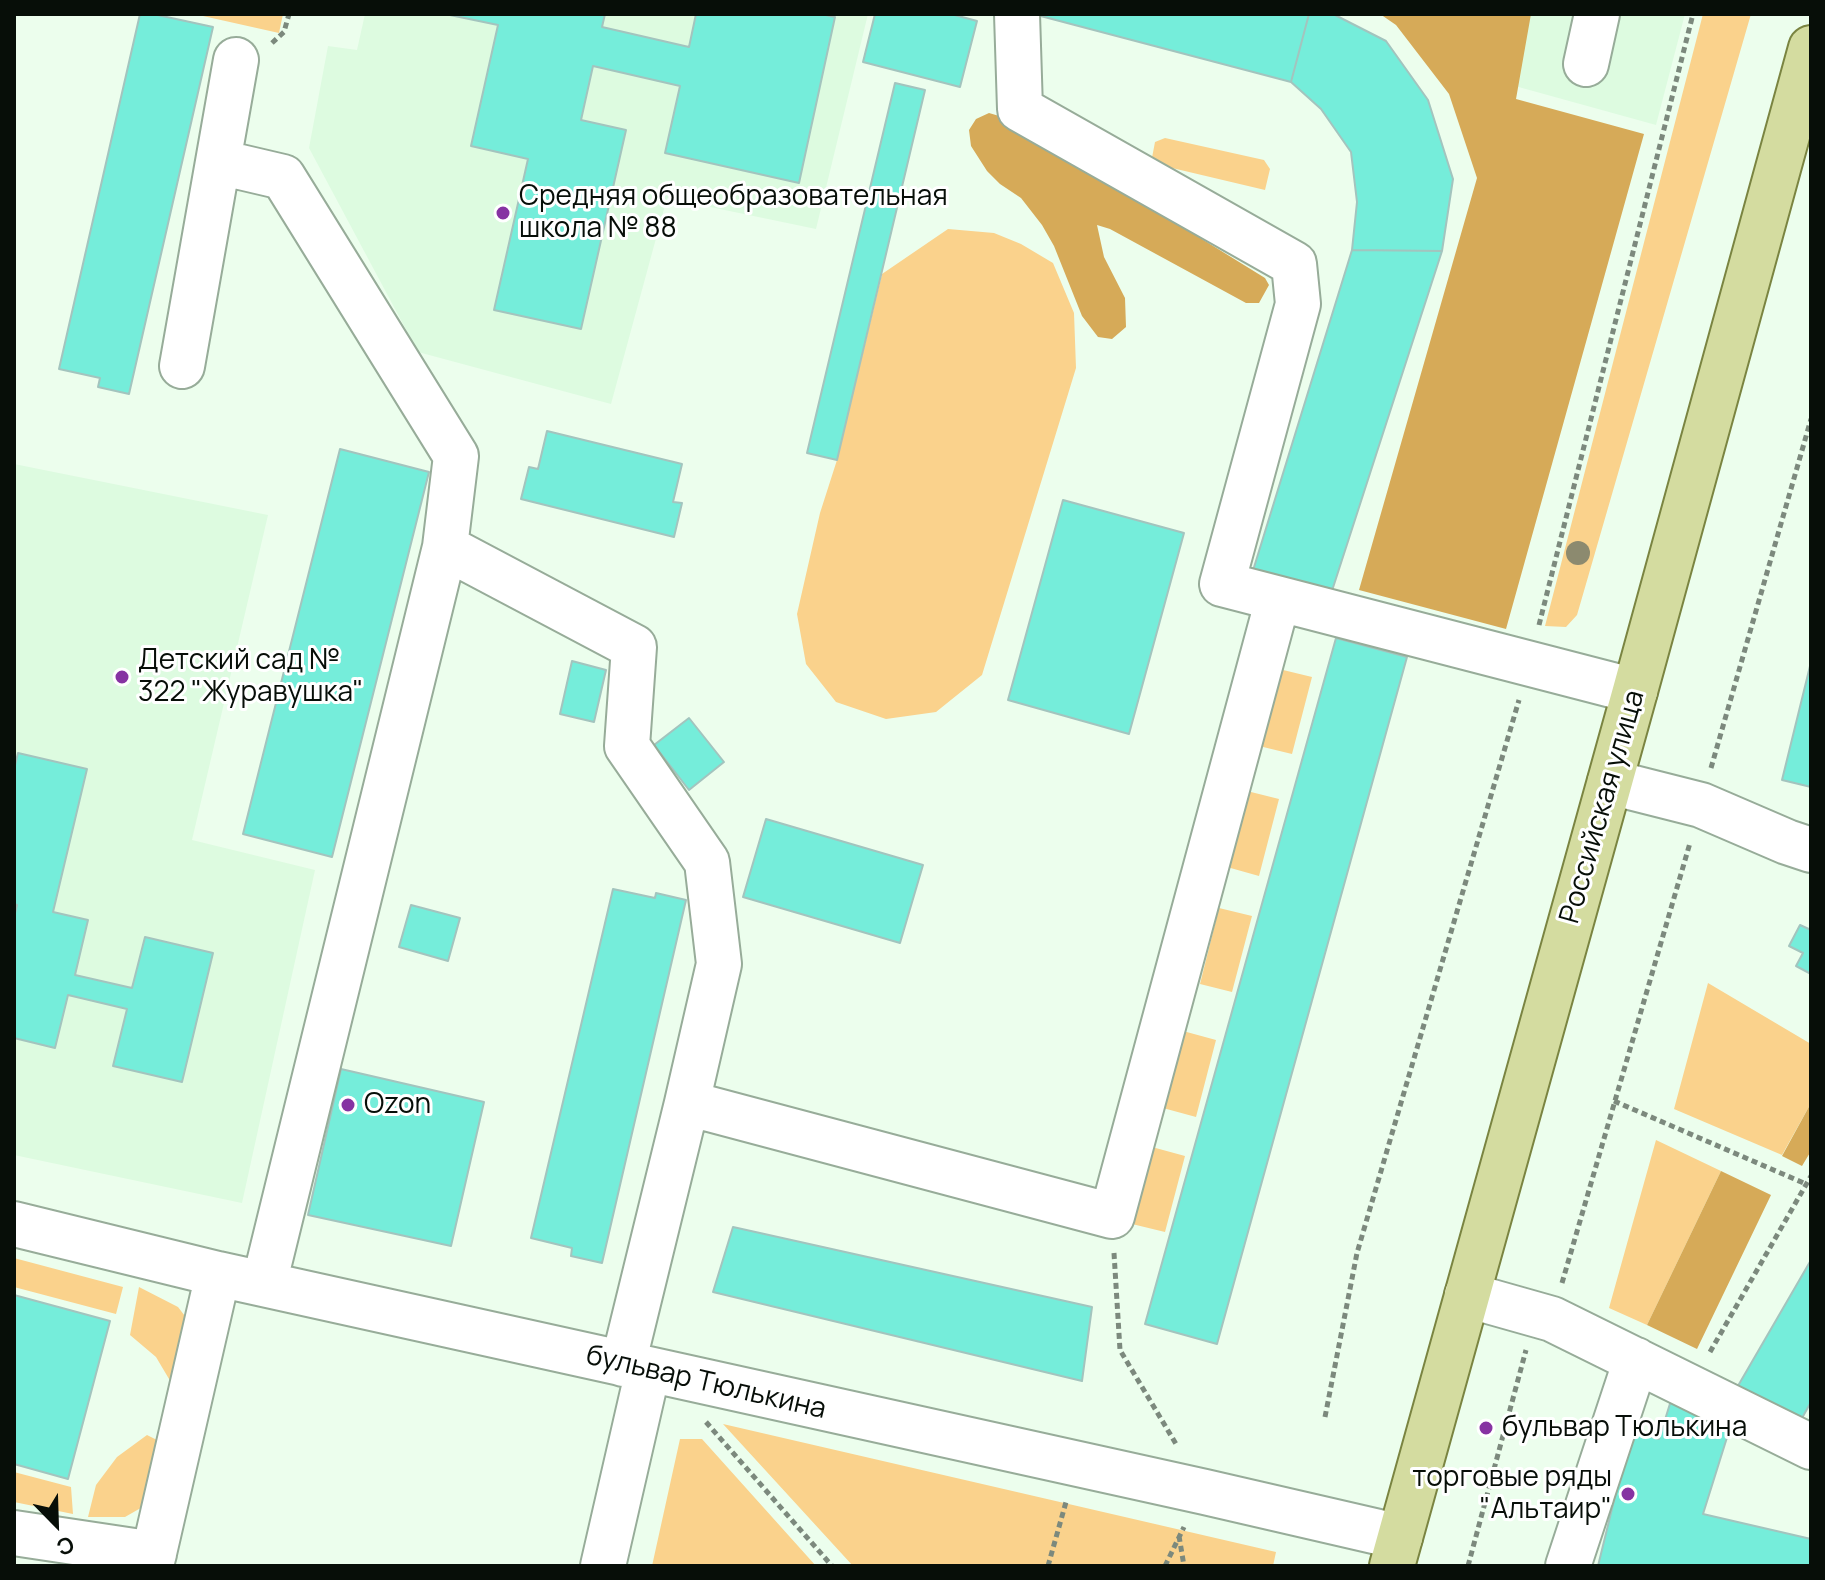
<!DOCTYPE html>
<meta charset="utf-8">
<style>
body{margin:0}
#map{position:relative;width:1825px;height:1580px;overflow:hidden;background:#ecfeed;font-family:Manrope,sans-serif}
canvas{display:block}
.frame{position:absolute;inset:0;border:16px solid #070e08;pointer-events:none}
.north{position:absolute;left:16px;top:1484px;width:80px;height:80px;-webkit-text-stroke:6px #fff;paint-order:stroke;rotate:157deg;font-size:22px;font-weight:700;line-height:32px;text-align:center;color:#070e08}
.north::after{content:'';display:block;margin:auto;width:28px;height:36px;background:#070e08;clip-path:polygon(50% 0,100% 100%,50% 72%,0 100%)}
</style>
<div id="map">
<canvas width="1825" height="1580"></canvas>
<div class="frame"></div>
<div class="north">С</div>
</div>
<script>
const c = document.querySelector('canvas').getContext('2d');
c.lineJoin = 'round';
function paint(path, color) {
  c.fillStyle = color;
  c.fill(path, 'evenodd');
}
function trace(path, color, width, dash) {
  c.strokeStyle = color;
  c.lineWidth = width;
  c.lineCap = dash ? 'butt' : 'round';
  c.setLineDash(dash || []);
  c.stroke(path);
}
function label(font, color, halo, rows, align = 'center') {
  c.font = font + ' Manrope,sans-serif';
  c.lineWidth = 6;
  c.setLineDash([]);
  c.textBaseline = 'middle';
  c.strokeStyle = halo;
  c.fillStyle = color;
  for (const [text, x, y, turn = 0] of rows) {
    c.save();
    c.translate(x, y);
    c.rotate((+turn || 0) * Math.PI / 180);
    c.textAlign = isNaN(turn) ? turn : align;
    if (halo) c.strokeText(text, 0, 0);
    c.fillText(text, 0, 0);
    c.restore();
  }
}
const built = new Path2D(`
 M365 14H868L816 229 667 198 611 404 418 352 309 148 328 46 357 50Z
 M1522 14H1685L1656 125 1515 86Z
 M14 464 268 515 192 840 315 870 242 1203 14 1155Z`);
const green = new Path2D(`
 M194 14H283L279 33Z
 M1703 14H1751L1577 615 1566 627 1545 626Z
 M1165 138 1264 160 1270 169 1265 190 1151 163 1155 142Z
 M948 229 994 233 1021 244 1053 263 1074 313 1076 368 982 675 936 712 886 719 836 702 806 664 797 614 820 513 837 460 882 274Z
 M1279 669 1312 677 1292 754 1259 746Z
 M1247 791 1279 799 1259 876 1227 867Z
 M1219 908 1252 916 1232 992 1200 984Z
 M1708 983 1811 1044V1103L1782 1155 1674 1109Z
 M1183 1031 1216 1040 1196 1117 1163 1108Z
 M1656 1140 1721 1171 1647 1325 1609 1308Z
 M1152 1147 1185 1156 1165 1232 1132 1224Z
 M14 1258 123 1287 116 1314 14 1287Z
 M139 1287 178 1307 188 1320 172 1384 156 1357 130 1335Z
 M723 1424 1276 1552 1273 1566H853Z
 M147 1435 157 1440 146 1505 125 1517H88L96 1485 117 1457Z
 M680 1439H702L816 1566H652Z
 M14 1472 71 1487 73 1514 14 1502Z`);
const forest = new Path2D(`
 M1380 14H1531L1516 99 1644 134 1506 629 1359 590 1477 178 1449 94 1396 25Z
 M989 113 1006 118 1265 278 1269 285 1259 303H1246L1110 229 1097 225 1104 257 1125 298 1126 327 1112 339 1098 337 1082 316 1054 246 1042 225 1021 198 1000 184 987 171 971 146 969 130 976 119Z
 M1811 1103V1151L1802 1166 1782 1156Z
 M1721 1171 1771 1195 1697 1349 1647 1325Z`);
const building = new Path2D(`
 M140 14H153L213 27 129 394 98 387 100 378 59 369Z
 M445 14H605L602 27 689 47 696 14H821L835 17 799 183 665 153 680 86 593 66 581 120 626 130 581 329 494 310 528 159 471 146 498 25Z
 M875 14H951L977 21 960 87 863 62Z
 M1033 14H1309L1291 82Z
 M1309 14H1333L1386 41 1428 100 1453 179 1442 251 1352 250 1357 202 1351 152 1321 109 1291 82Z
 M895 83 925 90 837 460 807 453Z
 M1352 250 1442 251 1329 600 1251 577Z
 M547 431 682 464 673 502 682 503 674 537 521 499 529 467 538 469Z
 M340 449 429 472 332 857 243 834Z
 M1063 500 1184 533 1129 734 1008 700Z
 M1336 638 1407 657 1217 1344 1145 1324Z
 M572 661 606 670 594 722 560 714Z
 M1811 662V787L1782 780Z
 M689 718 724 762 689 790 654 745Z
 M18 753 87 769 53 912 88 920 75 975 132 988 145 937 213 953 182 1082 113 1066 127 1009 68 995 55 1048 14 1038V917L17 905 14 904V769Z
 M766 819 923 865 900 943 743 897Z
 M613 889 655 898 656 893 686 900 602 1263 571 1256 572 1248 531 1238Z
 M411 905 460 918 448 961 399 947Z
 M1800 925 1811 930V974L1796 966 1803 953 1789 946Z
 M341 1069 484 1102 451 1246 308 1215Z
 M733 1227 1092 1307 1082 1381 713 1292Z
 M1811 1260V1402L1797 1427 1735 1391Z
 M14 1295 110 1321 68 1479 14 1464Z
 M1673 1394 1735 1412 1703 1514 1811 1539V1566H1598L1631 1431 1659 1439Z`);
const path = new Path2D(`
 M272 43 284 32 289 14
 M1539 625 1693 14
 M1711 768 1811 419
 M1614 1101 1806 1184
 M1114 1253 1120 1350 1176 1444
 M1562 1283 1690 843
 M1710 1352 1811 1176
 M1325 1417 1357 1253 1519 700
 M706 1422 832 1566
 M1179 1536 1184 1566
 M1048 1566 1066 1502
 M1165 1566 1184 1527
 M1468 1566 1526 1350`);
const minor = new Path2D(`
 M1017 14 1020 109 1294 264 1298 304 1222 584 1635 691
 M1586 64 1597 14
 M219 162 283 177 456 456 445 547 634 647 627 746 707 862 719 964 687 1103
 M182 366 236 60
 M1610 782 1701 805 1787 842 1811 850
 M14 1224 218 1274 1205 1492 1400 1537
 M264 1284 445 547
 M1467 1295 1552 1319 1811 1447
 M623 1364 687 1103 1112 1216 1278 599
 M14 1533 154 1554
 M151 1566 218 1274
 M603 1566 648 1370
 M1568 1566 1636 1360`);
const major = new Path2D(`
 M1392 1566 1635 691 1811 48`);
const trees = [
 [1578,553]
];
const markers = [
 [503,213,8,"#8633a2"],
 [122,677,8,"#8633a2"],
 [348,1105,8,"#8633a2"],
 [1486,1428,8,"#8633a2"],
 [1628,1494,8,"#8633a2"]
];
const poiNames = [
 ["Средняя общеобразовательная",519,197],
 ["школа № 88",519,229],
 ["Детский сад №",138,661],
 ["322 \"Журавушка\"",138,693],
 ["Ozon",364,1105],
 ["бульвар Тюлькина",1502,1428],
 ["торговые ряды",1612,1478,"right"],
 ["\"Альтаир\"",1612,1510,"right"]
];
const streetNames = [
 ["Российская улица",1603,807,-74],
 ["бульвар Тюлькина",706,1383,13]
];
paint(built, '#ddfbe0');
paint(green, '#fad28c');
paint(forest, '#d6aa58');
paint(building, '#75edda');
trace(building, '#a3c4be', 2);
trace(minor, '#97ac99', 48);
trace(major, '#7a8441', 48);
trace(path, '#7c897d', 5, [6, 4]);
trace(minor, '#fff', 44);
trace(major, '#d4dca0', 44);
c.fillStyle = '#8c8a6f';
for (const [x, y] of trees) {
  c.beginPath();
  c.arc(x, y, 12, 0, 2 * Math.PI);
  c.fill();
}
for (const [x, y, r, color] of markers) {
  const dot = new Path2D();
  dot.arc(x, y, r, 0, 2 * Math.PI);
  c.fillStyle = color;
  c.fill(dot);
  trace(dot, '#fff', 3);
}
label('28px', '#070e08', '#fff', poiNames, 'left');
label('28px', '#070e08', '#fff', streetNames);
</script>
